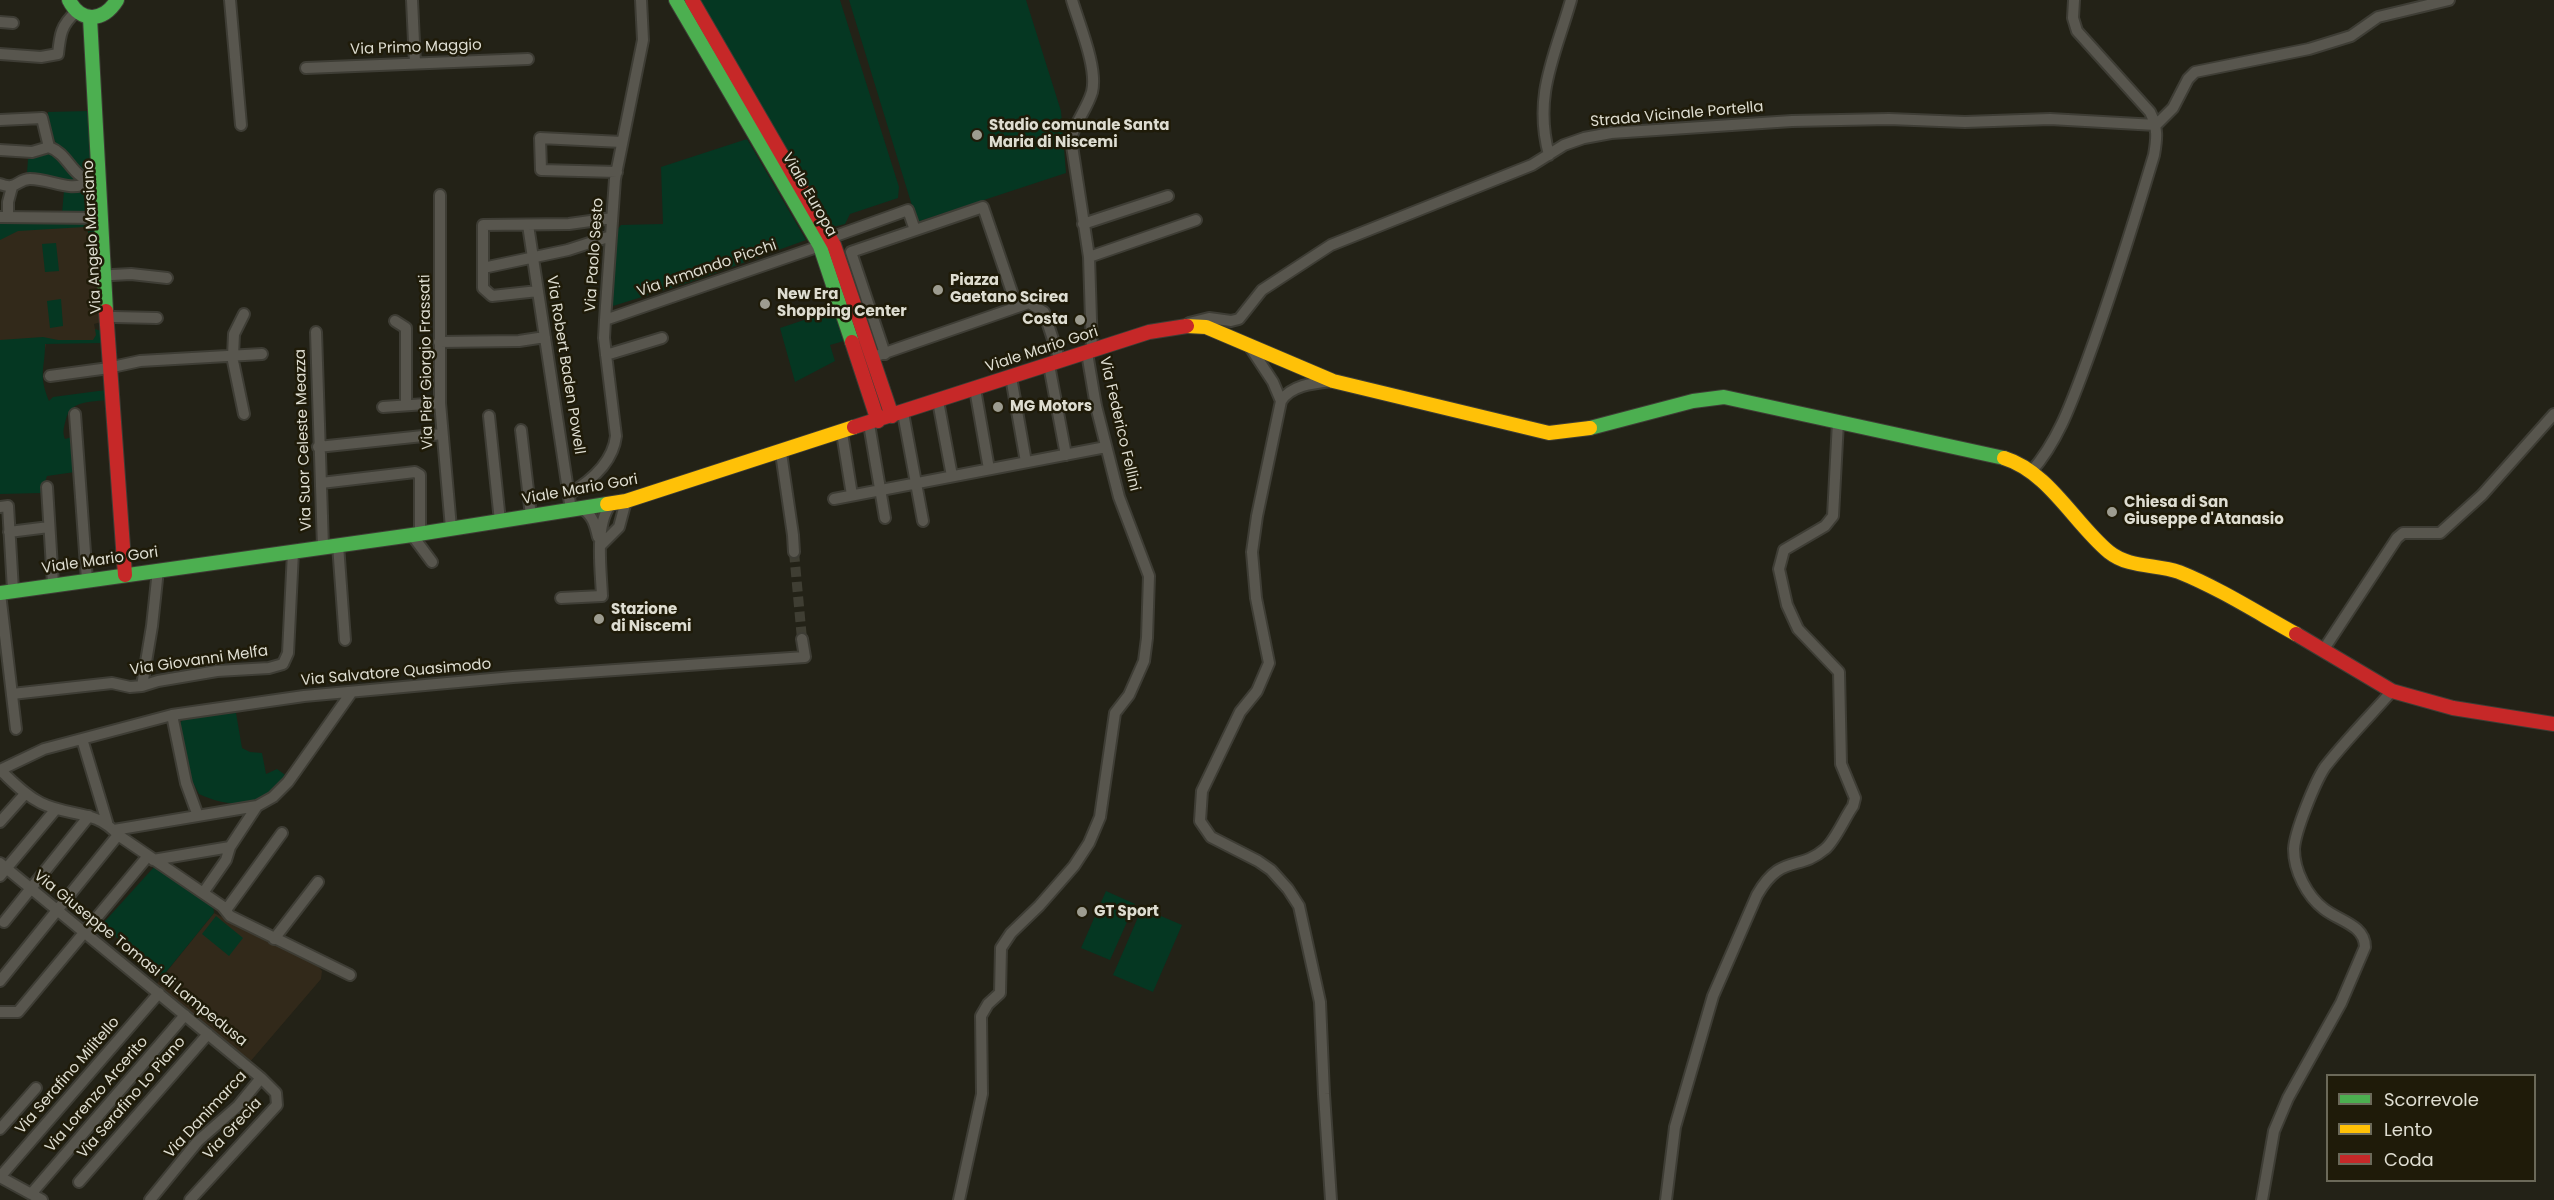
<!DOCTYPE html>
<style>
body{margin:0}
#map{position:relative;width:2554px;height:1200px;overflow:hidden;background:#232217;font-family:Poppins,sans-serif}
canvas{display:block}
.legend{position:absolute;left:2326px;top:1074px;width:210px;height:108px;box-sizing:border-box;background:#1f1b09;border:2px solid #6b6959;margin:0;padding:8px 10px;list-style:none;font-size:18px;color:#deddd1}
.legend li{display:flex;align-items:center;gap:12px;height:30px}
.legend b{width:30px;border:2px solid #6b6959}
</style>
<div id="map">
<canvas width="2554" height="1200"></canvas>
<ul class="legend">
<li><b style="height:8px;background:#4caf50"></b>Scorrevole</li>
<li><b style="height:8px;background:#ffc107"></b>Lento</li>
<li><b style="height:8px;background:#c62828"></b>Coda</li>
</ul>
</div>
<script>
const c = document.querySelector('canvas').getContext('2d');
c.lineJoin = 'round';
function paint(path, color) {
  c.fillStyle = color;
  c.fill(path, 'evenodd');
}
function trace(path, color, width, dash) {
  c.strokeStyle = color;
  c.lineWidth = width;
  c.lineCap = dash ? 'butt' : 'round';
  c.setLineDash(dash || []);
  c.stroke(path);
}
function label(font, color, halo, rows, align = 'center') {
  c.font = font + ' Poppins,sans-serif';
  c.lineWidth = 5;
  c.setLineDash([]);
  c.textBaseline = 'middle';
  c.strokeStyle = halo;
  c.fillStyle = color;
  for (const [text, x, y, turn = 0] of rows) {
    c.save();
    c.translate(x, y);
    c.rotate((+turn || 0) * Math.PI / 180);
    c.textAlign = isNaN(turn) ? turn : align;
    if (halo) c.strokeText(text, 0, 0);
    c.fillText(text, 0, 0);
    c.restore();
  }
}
const education = new Path2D(`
 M0 223 95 224 101 322 94 324 95 329 101 331 102 343H46L45 350 0 352Z
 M214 913 317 965 322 971 321 979 249 1063 156 985Z`);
const green = new Path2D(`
 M700 0H840L899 187 898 198 850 214 845 224 833 227Z
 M849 0H1026L1061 111 1066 173 917 222Z
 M90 111 93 177C69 167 47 139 48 112Z
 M747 139 806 240 693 281 613 306 612 289 617 230 621 225 663 224 661 167Z
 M46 152 59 157 75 181 66 183 27 173 28 159Z
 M83 190 89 191 91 206H95V214L62 213 64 191Z
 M0 223 95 224 98 274H90L88 232 84 227 18 231 0 240Z
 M56 243 59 271 45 272 42 244Z
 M61 299 63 326 50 328 47 301Z
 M834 310 844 341 830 345 835 361 795 382 780 328Z
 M95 329 101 331 102 343 45 344C45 370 38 374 49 401L53 397 106 390 108 400C91 402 71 400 66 419 64 427 62 432 65 439L72 437 75 472 47 476 41 493 0 494V340L43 337 58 340H93L96 335Z
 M236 713 242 748 250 752 262 753 266 774 277 769 288 777C260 804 236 811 199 794L190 777 180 723 184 718Z
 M154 867 213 905 214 913 162 977 106 928 99 934 96 931Z
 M1106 891 1135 904 1110 960 1081 948Z
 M1142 908 1182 925 1153 992 1113 975Z
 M216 916 243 938 229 956 202 934Z`);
const streetTunnel = new Path2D(`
 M794 552 802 639`);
const street = new Path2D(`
 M230 0 241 125
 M412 0 415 63
 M1072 0C1079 24 1098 68 1092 92 1087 109 1075 122 1071 139L1089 257 1092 351
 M0 22 13 23
 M0 54 41 57 58 54C60 35 61 25 76 12
 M306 68 528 59
 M0 120 42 118 49 147
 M0 150 32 152 49 147C71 155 71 181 99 182
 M1549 155C1533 95 1555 56 1571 0
 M617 172 541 170 540 138 622 142
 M0 184C17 191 17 179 30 179 52 179 69 193 90 182
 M440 195V403L451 528
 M0 217 101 218
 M8 217V202L12 187
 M1083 224 1168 196
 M528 225 571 510
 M830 238 908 210 915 230
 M1089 257 1196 220
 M483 268 568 250 611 236
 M112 275 131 274 167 278
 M538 291 492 296 483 288V225L569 224 612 218
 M114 317 157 318
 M605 320 820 246
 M395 321 406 328V405
 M1189 323 1209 318 1231 321 1239 319 1262 290 1331 245 1532 165 1564 145 1584 138 1611 133 1792 121 1889 119 1965 122 2050 119 2156 125 2173 108 2188 79 2195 72 2309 49 2351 36 2378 17 2449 0
 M316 332 323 547
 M439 342 519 341 545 337
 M1250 347 1273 382 1281 401
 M885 354 851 252 983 207 1017 307
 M606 355 662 338
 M879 355 1029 303 1044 312 1060 361
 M232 356 244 414
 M233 356 234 334 244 314
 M1049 365 1066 455
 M117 366 140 361 262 354
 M50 376 109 368
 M1011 377 1026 462
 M975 389 989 469
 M938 401 952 476
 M383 407 440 403
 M903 413 923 521
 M75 414 87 580
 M489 416 500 521
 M869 424 885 518
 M521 430 531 516
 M842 433 852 495
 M318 447 442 434
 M781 453 793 535 794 552
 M2031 472C2059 440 2072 401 2087 361 2112 293 2133 225 2154 155 2157 138 2158 128 2150 112L2077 31 2073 18 2074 0
 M321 483 415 472 420 475V533
 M47 487 53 584
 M569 494C591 481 613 462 616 436L604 338 605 320 615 179 643 40 641 0
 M834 499 1106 447
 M0 507 8 506 13 590
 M582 508C593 516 595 524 598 537
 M9 532 49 527
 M412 535 432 562
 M338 545 345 640
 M600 546 619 527 626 501
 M0 593 16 729
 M561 598 602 596C601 570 594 522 612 503
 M2324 649 2397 538 2403 533H2440L2482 495 2554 414
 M142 686 152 626 158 570
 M12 694 112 683 130 687 142 686 158 681 217 671 269 668 283 664 288 653 293 552
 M172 715 186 783 198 816
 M82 739 107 822
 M0 770 44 749 172 715 304 696 513 677 805 657 802 639
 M0 770C13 782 25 795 41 803 69 817 96 809 118 835L222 906 230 916 350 975
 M0 822 25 794
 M114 830 257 806
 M153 860 230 847
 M0 863 261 1078 276 1093 277 1105 190 1200
 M0 876 56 809
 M203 893 226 860 230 847 257 806 273 797 288 782 351 693
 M226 910 282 833
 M4 922 89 816
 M274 939 318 882
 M0 981 118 835
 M0 1012H18L148 856
 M0 1129 36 1088
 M0 1177 159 993
 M0 1177 42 1200
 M79 1182 208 1034
 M31 1194 185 1015
 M150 1200 198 1141 238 1106 261 1078
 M959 1200 982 1094 981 1016 988 1004 1000 993 1001 948 1011 933 1039 906 1074 866 1089 843 1100 817 1115 713 1129 695 1144 661 1147 638 1149 576 1119 497 1096 406 1087 353
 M1331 1200 1324 1094 1320 1002 1299 906 1288 889 1271 870 1258 861 1211 837 1200 821 1202 791 1240 712 1257 691 1269 663 1256 598 1252 552 1257 516 1281 401C1291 385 1314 383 1332 381
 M1666 1200 1675 1127 1713 996 1757 895C1781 853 1798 872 1825 849 1835 841 1845 817 1853 806L1855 798 1841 764 1839 672 1798 629 1787 605 1779 569 1784 550 1825 526 1833 516 1838 422
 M2262 1200 2274 1131 2288 1098 2341 1003 2365 947C2365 925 2339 921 2324 909 2307 896 2294 871 2294 849 2295 831 2315 782 2325 767 2345 741 2370 716 2392 691`);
const fast = new Path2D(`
 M69 0C81 24 104 21 117 0
 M676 0 820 246 852 342
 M90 18 106 311
 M1590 428 1693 401 1724 397 2004 458
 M0 593 412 535 607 504`);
const slow = new Path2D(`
 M1187 326 1206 327 1333 381 1549 433 1590 428
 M2004 458C2049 472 2074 523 2109 552 2129 568 2156 564 2179 572 2219 588 2258 613 2296 634
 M607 504 626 501 854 427`);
const jam = new Path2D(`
 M692 0 834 245 892 416
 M106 311 125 575
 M852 342 878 421
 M854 427 1149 332 1187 326
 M2296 634 2392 691 2453 708 2554 724`);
const markers = [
 [977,135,6,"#9d9c90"],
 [938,290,6,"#9d9c90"],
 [765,304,6,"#9d9c90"],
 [1080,320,6,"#9d9c90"],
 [998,407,6,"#9d9c90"],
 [2112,512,6,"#9d9c90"],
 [599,619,6,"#9d9c90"],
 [1082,912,6,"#9d9c90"]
];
const streetNames = [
 ["Via Primo Maggio",416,48,-2],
 ["Strada Vicinale Portella",1677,115,-5],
 ["Viale Europa",809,195,60],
 ["Via Angelo Marsiano",93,237,-93],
 ["Via Paolo Sesto",595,255,-86],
 ["Via Armando Picchi",707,269,-19],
 ["Viale Mario Gori",1042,350,-18],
 ["Via Pier Giorgio Frassati",427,362,-91],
 ["Via Robert Baden Powell",565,365,81],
 ["Via Federico Fellini",1119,424,77],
 ["Via Suor Celeste Meazza",304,440,-92],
 ["Viale Mario Gori",580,490,-10],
 ["Viale Mario Gori",100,561,-8],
 ["Via Giovanni Melfa",199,661,-8],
 ["Via Salvatore Quasimodo",396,673,-5],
 ["Via Giuseppe Tomasi di Lampedusa",140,959,39],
 ["Via Serafino Militello",68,1076,-49],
 ["Via Lorenzo Arcerito",97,1095,-49],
 ["Via Serafino Lo Piano",132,1098,-49],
 ["Via Danimarca",206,1115,-47],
 ["Via Grecia",233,1129,-47]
];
const poiNames = [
 ["Stadio comunale Santa",989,126],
 ["Maria di Niscemi",989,143],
 ["Piazza",950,281],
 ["Gaetano Scirea",950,298],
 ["New Era",777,295],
 ["Shopping Center",777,312],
 ["Costa",1068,320,"right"],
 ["MG Motors",1010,407],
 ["Chiesa di San",2124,503],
 ["Giuseppe d'Atanasio",2124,520],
 ["Stazione",611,610],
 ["di Niscemi",611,627],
 ["GT Sport",1094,912]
];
paint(education, '#32291a');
paint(green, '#053722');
trace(streetTunnel, '#3f3e33', 10, [10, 5]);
trace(street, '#3e3d35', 14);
trace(fast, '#3e3d35', 16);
trace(slow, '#3e3d35', 16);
trace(jam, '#3e3d35', 16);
trace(street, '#58564e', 10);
trace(fast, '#4caf50', 14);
trace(slow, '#ffc107', 14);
trace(jam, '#c62828', 14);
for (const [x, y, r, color] of markers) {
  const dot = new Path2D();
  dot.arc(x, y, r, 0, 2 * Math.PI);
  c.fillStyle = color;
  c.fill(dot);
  trace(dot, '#1f1b09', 2);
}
label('15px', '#deddd1', '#1f1b09', streetNames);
label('bold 15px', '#deddd1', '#1f1b09', poiNames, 'left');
</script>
